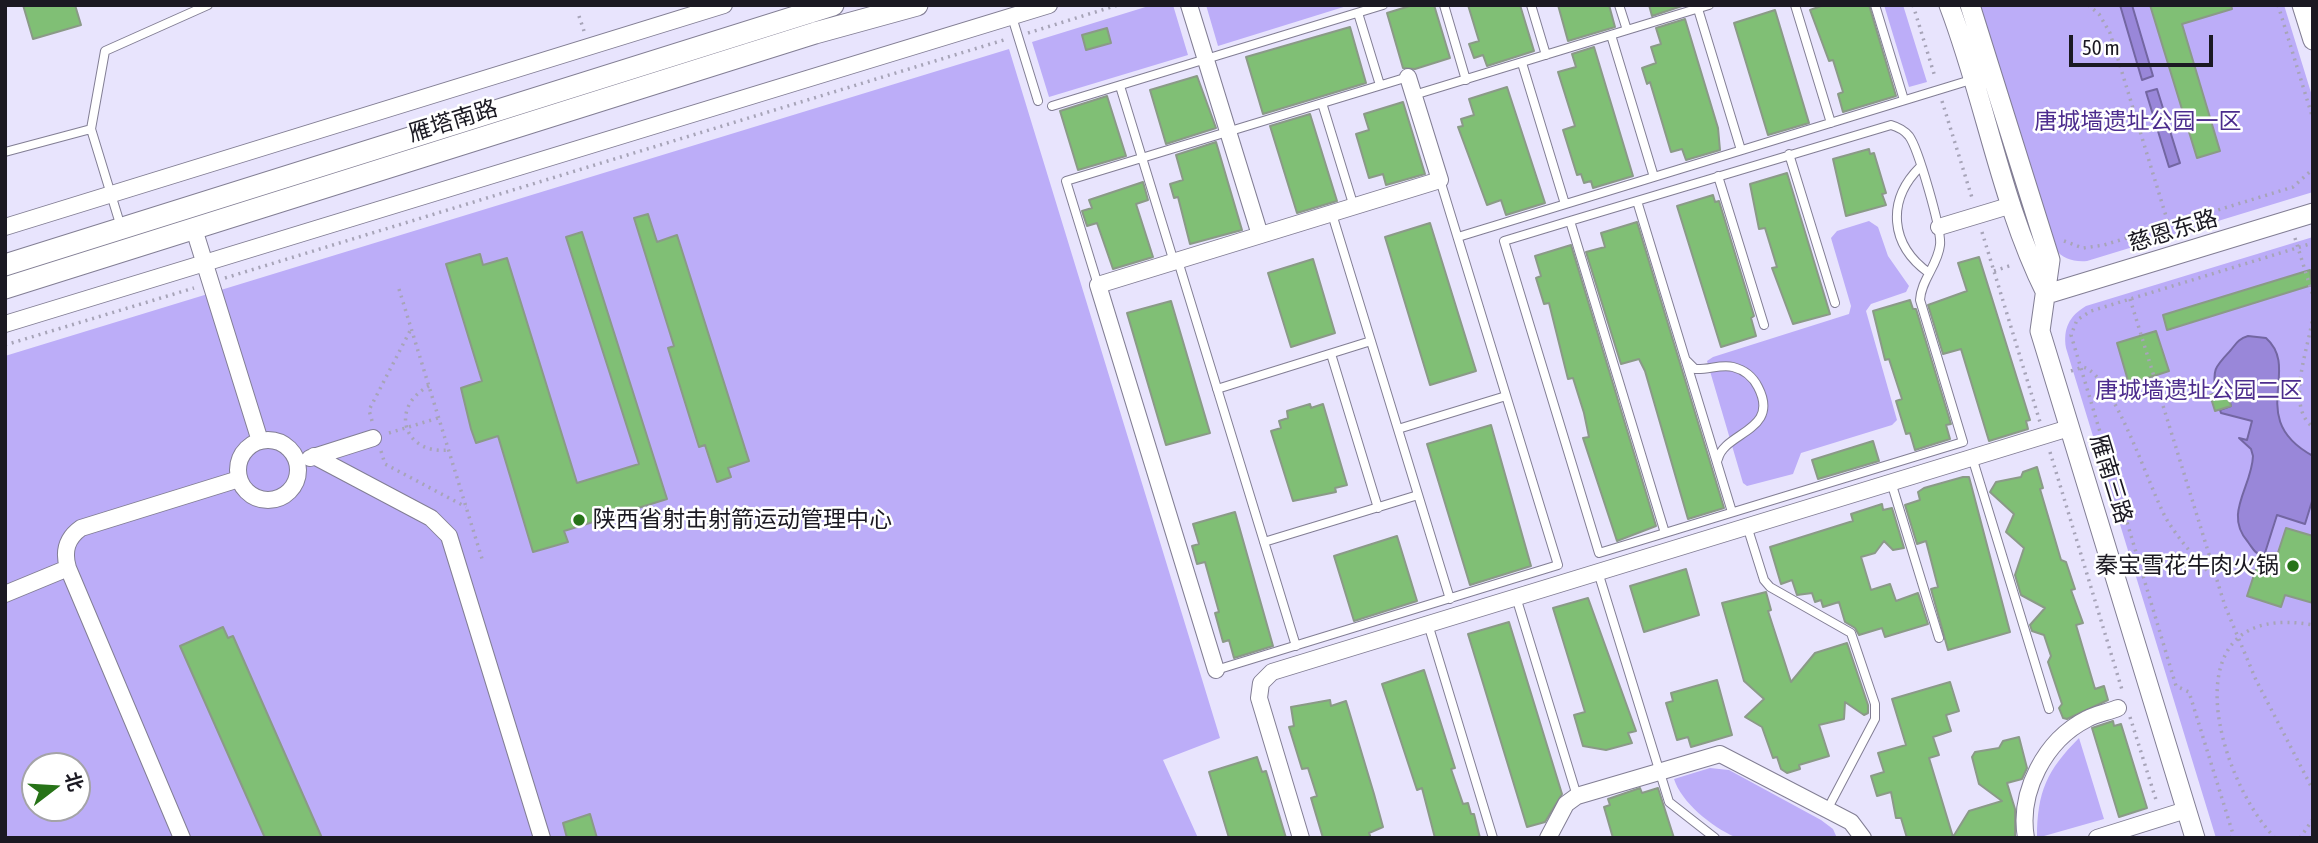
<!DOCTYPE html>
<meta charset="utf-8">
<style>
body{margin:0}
#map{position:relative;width:2318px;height:843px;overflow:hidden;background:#e8e4fd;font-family:"Asap Condensed","Noto Sans SC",sans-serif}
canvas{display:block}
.frame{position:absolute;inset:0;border:7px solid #1b1922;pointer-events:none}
.north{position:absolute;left:21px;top:752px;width:70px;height:70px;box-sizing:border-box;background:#fff;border:2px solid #a4a3a7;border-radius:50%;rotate:73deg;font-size:19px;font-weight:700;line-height:28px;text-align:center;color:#1b1922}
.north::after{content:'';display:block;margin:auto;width:24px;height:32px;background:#277318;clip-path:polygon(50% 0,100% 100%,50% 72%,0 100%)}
.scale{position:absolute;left:2069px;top:35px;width:144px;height:32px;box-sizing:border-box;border:4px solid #1b1922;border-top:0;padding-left:9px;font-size:21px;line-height:24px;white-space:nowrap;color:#1b1922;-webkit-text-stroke:5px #fff;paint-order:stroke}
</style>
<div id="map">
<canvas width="2318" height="843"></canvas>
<div class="frame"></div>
<div class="north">北</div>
<div class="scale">50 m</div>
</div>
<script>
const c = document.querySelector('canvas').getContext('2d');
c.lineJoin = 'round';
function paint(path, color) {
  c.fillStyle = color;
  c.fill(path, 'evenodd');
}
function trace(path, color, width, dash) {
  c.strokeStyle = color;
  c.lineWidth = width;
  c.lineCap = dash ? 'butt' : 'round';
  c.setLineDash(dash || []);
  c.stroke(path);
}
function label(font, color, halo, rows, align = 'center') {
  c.font = font + ' "Asap Condensed","Noto Sans SC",sans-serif';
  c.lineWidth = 5;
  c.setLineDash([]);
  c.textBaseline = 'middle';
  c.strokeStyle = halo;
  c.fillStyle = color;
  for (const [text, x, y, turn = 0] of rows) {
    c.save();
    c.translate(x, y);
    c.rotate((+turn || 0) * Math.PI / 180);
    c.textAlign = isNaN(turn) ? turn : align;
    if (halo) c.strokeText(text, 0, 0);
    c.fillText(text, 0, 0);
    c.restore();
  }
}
const green = new Path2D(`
 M1152 5H1173L1188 55 1049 97 1032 42Z
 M1206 5H1350L1218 46Z
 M1884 5H1903L1927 82 1909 87Z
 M1980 5H2284L2313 99V192L2087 261C2073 262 2063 259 2054 248Z
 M1009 49 1220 738 1163 760 1198 838H5V356ZM35 766H77V808H35Z
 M1869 221 1878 227 1888 256 1909 286 1906 292 1871 304 1866 311 1897 420 1892 425 1801 453 1793 474 1747 486 1743 483 1707 361 1713 357 1849 314 1851 306 1831 238 1837 231Z
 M2313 237V838H2216L2066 348C2063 329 2069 316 2086 306Z
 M2079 738 2104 819 2037 838C2037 792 2047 770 2079 738Z
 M1710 768 1729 770 1821 820 1833 829 1837 838C1820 838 1745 841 1735 837 1712 827 1681 802 1674 779Z`);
const water = new Path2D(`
 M2120 5H2132L2153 76 2142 80Z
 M2157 89 2180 163 2169 167 2146 92Z
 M2248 336 2266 338C2302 370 2245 419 2313 456V498L2305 524 2277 515 2264 556C2254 553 2254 550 2248 542 2223 514 2252 487 2253 456L2251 449 2239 438 2247 440 2252 421 2221 413 2220 410 2231 406 2226 390 2215 393C2213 369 2214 368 2230 351 2236 344 2238 339 2248 336Z`);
const building = new Path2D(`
 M23 5H75L81 25 33 39Z
 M1413 5H1434L1450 58 1415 69 1403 68 1387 13Z
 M1468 5H1520L1534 51 1487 66 1483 55 1474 58 1469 44 1479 41Z
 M1558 5H1609L1615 27 1568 41Z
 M1649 5H1681L1682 6 1652 16Z
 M1824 5H1869L1896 96 1843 112 1838 94 1843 92 1833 60 1829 61 1810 10Z
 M2150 5H2231L2232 9 2182 24 2220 151 2197 158Z
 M1775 10 1809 123 1768 135 1734 23Z
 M1685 19 1718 128 1720 150 1686 160 1682 149 1671 152 1650 82 1647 84 1642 68 1656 63 1651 47 1661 44 1656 28Z
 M1350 27 1366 83 1263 114 1246 57Z
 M1107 28 1111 43 1086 50 1082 35Z
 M1594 47 1633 176 1593 188 1591 181 1584 183 1581 174 1577 175 1563 130 1575 126 1558 72 1576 67 1572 54Z
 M1197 76 1216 128 1166 144 1150 90Z
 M1507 87 1545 203 1506 215 1501 200 1487 205 1458 127 1463 126 1461 119 1474 115 1469 99Z
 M1107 96 1126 156 1078 170 1060 111Z
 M1403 102 1425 174 1386 185 1383 174 1369 178 1356 134 1369 130 1364 114Z
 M1310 114 1337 201 1297 213 1270 126Z
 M1216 142 1242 230 1190 244 1178 197 1174 198 1170 184 1183 180 1176 155Z
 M1869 149 1870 154 1874 153 1886 193 1882 194 1886 205 1846 216 1833 159Z
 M1787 173 1830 314 1793 324 1772 268 1777 267 1765 228 1759 229 1750 184Z
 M1143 182 1148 200 1136 204 1153 257 1113 269 1097 223 1087 226 1082 211 1092 208 1089 200Z
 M1713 195 1715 202 1719 201 1754 316 1751 318 1756 336 1721 347 1677 206Z
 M648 214 657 242 677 235 749 461 728 468 731 477 717 482 705 445 699 447 668 348 674 346 634 218Z
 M1637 222 1724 508 1688 519 1645 371 1639 359 1621 364 1586 252 1605 247 1601 233Z
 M1430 223 1476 371 1430 385 1385 237Z
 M582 232 667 499 564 531 568 542 533 552 498 436 476 443 471 429 461 388 482 381 446 264 480 254 483 265 507 258 577 483 639 464 566 237Z
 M1571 245 1656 526 1617 541 1583 438 1589 437 1584 413 1573 378 1568 379 1549 303 1544 304 1536 278 1541 276 1535 256Z
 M1979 257 2030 420 2026 421 2028 429 1989 441 1961 349 1943 354 1928 305 1967 291 1958 263Z
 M1313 259 1335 333 1291 347 1268 273Z
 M2310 270 2312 285 2167 330 2163 315Z
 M1910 300 1913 309H1916L1951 424 1946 425 1950 439 1915 450 1910 433 1906 434 1896 401 1902 399 1889 359 1885 360 1873 311Z
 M1171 301 1210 433 1166 445 1127 313Z
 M2156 331 2169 371 2129 384 2117 343Z
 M2226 390 2231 406 2215 411 2210 395Z
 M1310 404 1311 408 1323 404 1347 485 1335 488 1336 492 1293 501 1271 431 1281 428 1279 421 1288 418 1287 411Z
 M1491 425 1531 566 1470 585 1427 444Z
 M1873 441 1879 461 1818 479 1812 460Z
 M2037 467 2043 488 2040 489 2061 560 2066 562 2075 589 2071 590 2083 623 2076 625 2095 689 2104 686 2108 700 2067 719 2063 718 2059 708 2062 704 2048 662 2051 656 2044 635 2032 631 2030 625 2045 608 2021 595 2015 575 2024 548 2006 532 2014 514 1990 492 1996 482 2021 477 2023 472Z
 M1963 477H1969L2010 632 1948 650 1931 589 1938 587 1926 541 1917 544 1905 505 1920 500 1918 492 1924 488Z
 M1882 504 1883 510 1892 508 1904 548 1893 550 1884 541 1875 553 1861 557 1871 590 1890 584 1896 601 1918 593 1928 624 1885 637 1882 628 1859 635 1855 628 1845 622 1839 602 1823 607 1821 600 1815 602 1812 593 1797 595 1792 580 1781 584 1770 547 1853 521 1851 514Z
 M1235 512 1273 646 1234 658 1229 640 1223 642 1215 613 1219 612 1205 562 1197 564 1192 546 1199 544 1193 524Z
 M2286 528 2313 536V603L2285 595 2281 607 2247 596 2258 563 2273 568Z
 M1397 536 1417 601 1354 621 1334 556Z
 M1686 569 1699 615 1644 632 1630 586Z
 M1766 592 1771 610 1768 611 1791 682 1815 653 1847 643 1868 705V713L1864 715 1845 702 1844 719 1819 725 1829 756 1799 765 1800 769 1787 773 1781 769 1777 757 1773 758 1762 727 1745 717 1764 699 1744 681 1722 603Z
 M1588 598 1636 731 1628 733 1632 743 1606 750 1583 746 1574 715 1585 712 1553 608Z
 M1509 622 1562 794 1545 822 1527 827 1468 634Z
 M223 627 228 638 233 636 322 838H265L180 646Z
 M1424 670 1455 768 1451 769 1463 804 1468 803 1471 814H1474L1480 838H1435L1422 788 1417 790 1382 684Z
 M1717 680 1732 735 1691 747 1688 737 1677 740 1666 703 1673 701 1671 693Z
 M1950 682 1959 711 1946 715 1951 731 1933 737 1939 755 1929 758 1953 837 1969 811 2002 801 1979 784 1972 757 1975 752 1999 748 2003 741 2019 737 2027 768 2022 779 2007 783 2015 809V838H1907L1901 818H1896L1891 792 1877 796 1871 776 1884 772 1878 753 1906 745 1892 699Z
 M1330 700 1331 706 1346 701 1374 794 1383 827 1369 833 1371 838H1323L1311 798 1317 796 1308 768 1302 769 1289 727 1294 726 1291 707Z
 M2113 721 2114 726 2121 724 2147 808 2119 817 2092 728Z
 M1257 757 1262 772 1266 771 1286 838H1229L1209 772Z
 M1640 788 1642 793 1658 788 1674 838H1613L1604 807 1610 805 1608 799Z
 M590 814 597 838H567L563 823Z`);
const path = new Path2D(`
 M1913 5 1935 77
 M2013 5H2017
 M2088 5 2099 14 2110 33 2169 226
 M2278 5 2313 119
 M579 16 584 31
 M1028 33 1118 5
 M1942 101 1973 201
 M1982 232 2040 422
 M2295 238 2313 296
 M2064 241 2083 248 2104 245 2293 187 2313 169
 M1994 271 2012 265
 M225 278 1007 39
 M399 289 483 562
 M2130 299 2225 606 2256 680 2313 790
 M2313 315C2310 345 2284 406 2313 427
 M5 345 194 288
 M2071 371 2083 367C2114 375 2150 491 2167 520 2180 541 2197 560 2214 578
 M429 386C389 407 403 455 449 450
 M372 421 369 410 411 329
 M389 433 438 418
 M381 451 385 464 466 507
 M2050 452 2123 693
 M2130 717 2157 803
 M2231 838 2233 834 2189 692 2176 686 2071 335 2077 320 2091 311 2313 243
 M2275 838C2215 775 2168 599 2313 625
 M2300 838 2313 819`);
const service = new Path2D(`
 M1444 5 1466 80
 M1531 5 1546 55
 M1619 5 1627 30
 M1795 5 1831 123
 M1875 5 1904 100
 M1698 9 1741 150
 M1358 13 1380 85
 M1012 17 1038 101
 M1611 35 1654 177
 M1522 63 1565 204
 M1120 86 1174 262
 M1414 95 1709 5
 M1322 103 1354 207
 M1052 106 1383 5
 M1891 125C1898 127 1904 130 1909 136 1918 148 1942 230 1940 245 1938 265 1921 280 1920 300L1963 442 1665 533 1570 221Z
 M5 152 91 129
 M1789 154 1835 303
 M1920 167C1886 201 1890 245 1929 273
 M1718 176 1764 325
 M1637 201 1732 512
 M1332 214 1450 599
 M1570 221 1504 241 1599 553 1665 533
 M121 227 91 129 105 51 208 5
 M1458 237 1974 79
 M1178 261 1296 646
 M1098 285 1066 181 1408 77
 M1331 354 1378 508
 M1687 361 1695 369C1708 370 1721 364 1733 367 1745 370 1753 377 1758 387 1781 431 1724 432 1718 459
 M1217 389 1371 341
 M1398 429 1506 396
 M1972 457 2049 709
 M1891 482 1939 638
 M1747 526 1764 580 1770 587 1851 633 1875 704V719L1827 810
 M1264 542 1418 495
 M1598 572 1669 802 1715 838
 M1516 597 1577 796
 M1428 624 1493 838
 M1216 670 1558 565 1440 180`);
const minor = new Path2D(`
 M1189 5 1260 235
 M5 227 724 5
 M1939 227 2012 205
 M194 229 260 441
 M5 324 1049 5
 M238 470a30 30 0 1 1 60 0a30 30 0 1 1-60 0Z
 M314 456 431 518 449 536 542 838
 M310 458 373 438
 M5 594 68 568
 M1216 670 1098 285 1440 180 1408 77
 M182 838 68 568C63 551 67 538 81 528L239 479
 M1301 838 1259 698 1261 683 1272 672 2069 428
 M1548 838 1566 804 1577 796 1720 754 1851 822 1863 838
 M2026 838C2018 792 2045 740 2087 719 2096 714 2108 712 2118 708
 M2097 838 2186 810`);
const tertiary = new Path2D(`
 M1949 5C1985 99 2001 203 2046 293
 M1970 5 2050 260 2040 331 2195 838
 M2302 5 2313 40
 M2047 294 2313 213`);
const secondary = new Path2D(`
 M5 265 833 5
 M5 288 815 33 917 5`);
const markers = [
 [579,520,7,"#277318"],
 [2293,566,7,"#277318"]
];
const streetNames = [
 ["雁塔南路",453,121,-17],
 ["慈恩东路",2173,231,-17],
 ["雁南三路",2111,479,73]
];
const parkNames = [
 ["唐城墙遗址公园一区",2138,122],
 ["唐城墙遗址公园二区",2199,391]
];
const poiNames = [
 ["陕西省射击射箭运动管理中心",593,520],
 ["秦宝雪花牛肉火锅",2279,566,"right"]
];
paint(green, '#bcadf8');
paint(water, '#9987d9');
trace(water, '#7366a2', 2);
paint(building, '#80bf75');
trace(building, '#8a9a87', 2);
trace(service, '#827e94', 10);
trace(minor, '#827e94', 18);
trace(tertiary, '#827e94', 21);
trace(secondary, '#827e94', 23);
trace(path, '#a7a4b8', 3.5, [2, 5]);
trace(service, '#fff', 8);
trace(minor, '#fff', 16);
trace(tertiary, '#fff', 19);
trace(secondary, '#fff', 21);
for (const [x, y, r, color] of markers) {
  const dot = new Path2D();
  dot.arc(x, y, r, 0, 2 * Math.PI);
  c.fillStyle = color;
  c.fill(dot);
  trace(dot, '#fff', 2.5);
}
label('23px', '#1b1922', '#fff', streetNames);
label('23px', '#4c2c8d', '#fff', parkNames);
label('23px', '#1b1922', '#fff', poiNames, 'left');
</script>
